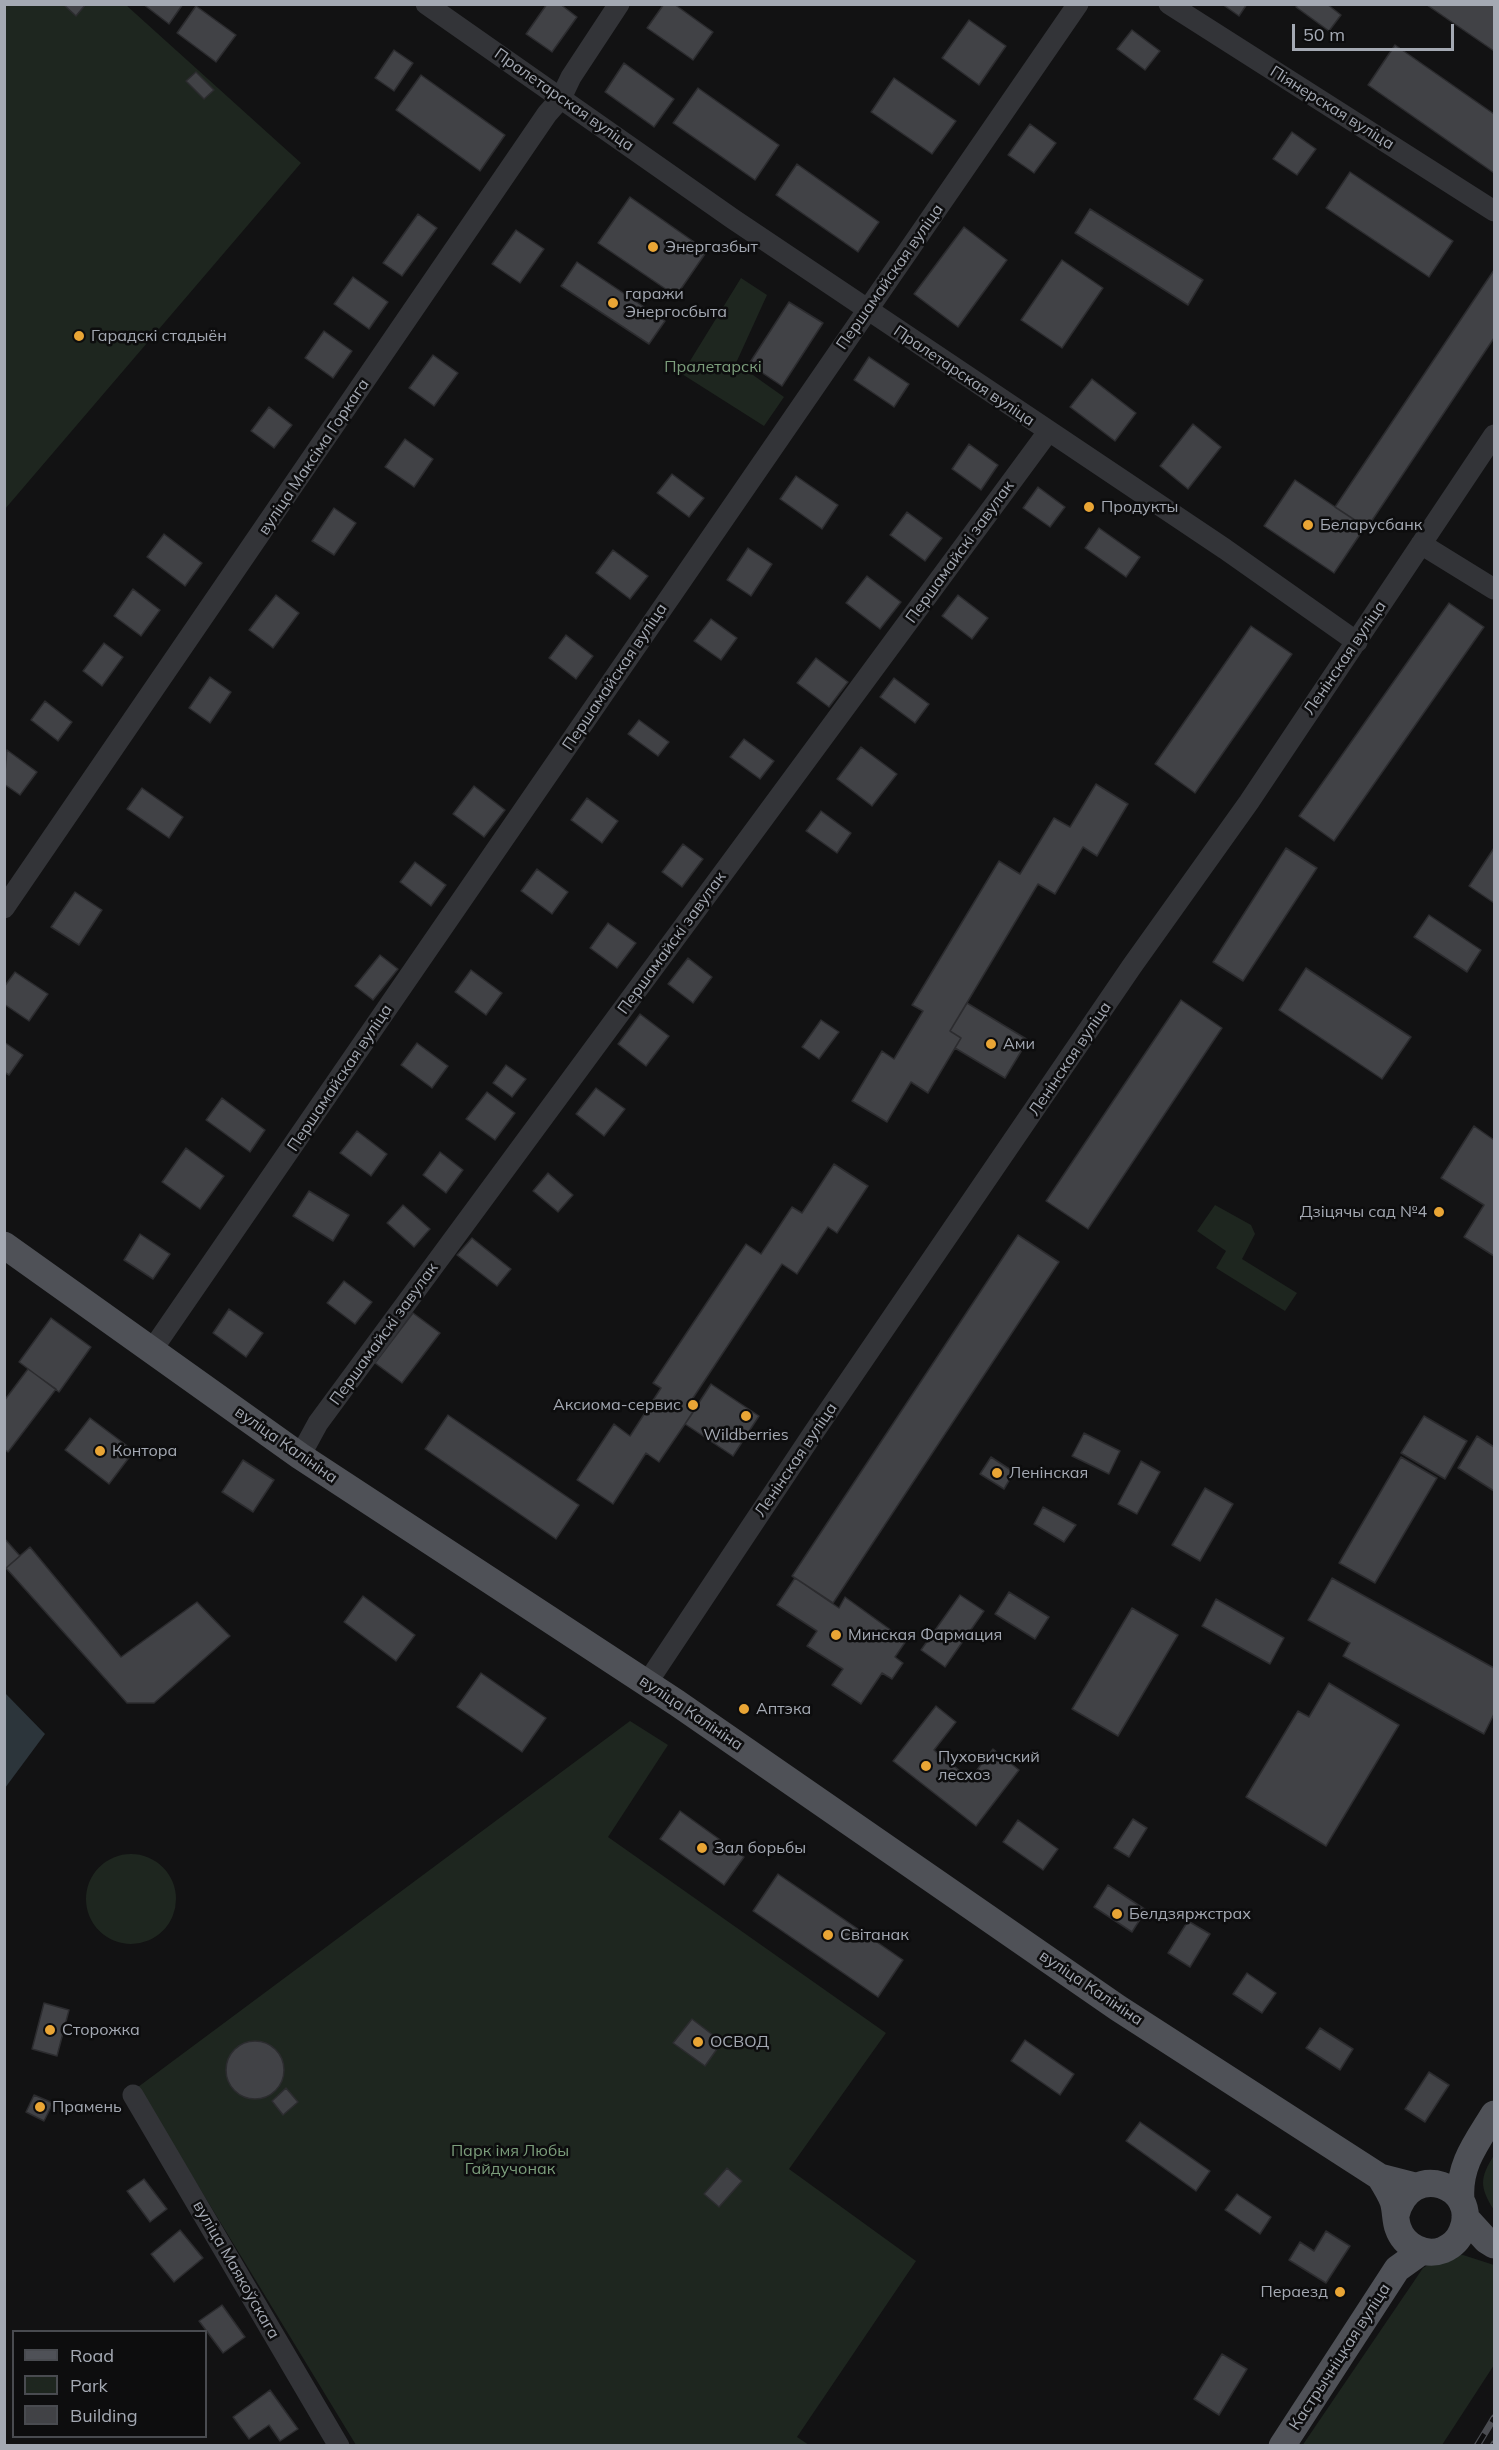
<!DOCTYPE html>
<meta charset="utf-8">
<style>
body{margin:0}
#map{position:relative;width:1499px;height:2450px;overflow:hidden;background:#121213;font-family:Mulish,sans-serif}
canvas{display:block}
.frame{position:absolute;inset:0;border:6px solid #a4a9b3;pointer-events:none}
.legend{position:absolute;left:12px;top:2330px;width:195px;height:108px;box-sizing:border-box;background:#0d0d0e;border:2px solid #494b50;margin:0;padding:8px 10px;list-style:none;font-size:18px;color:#a4a9b3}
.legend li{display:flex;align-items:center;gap:12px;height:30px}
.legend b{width:30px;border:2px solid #494b50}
.scale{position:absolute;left:1292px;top:24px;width:162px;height:27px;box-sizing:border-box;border:3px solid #a4a9b3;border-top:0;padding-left:8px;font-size:18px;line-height:21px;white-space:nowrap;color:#a4a9b3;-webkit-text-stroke:4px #0d0d0e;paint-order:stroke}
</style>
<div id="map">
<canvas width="1499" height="2450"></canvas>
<div class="frame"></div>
<ul class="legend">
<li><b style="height:8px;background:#4f5157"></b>Road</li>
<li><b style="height:16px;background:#1e261f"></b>Park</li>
<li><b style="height:16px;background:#414246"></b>Building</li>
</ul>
<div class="scale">50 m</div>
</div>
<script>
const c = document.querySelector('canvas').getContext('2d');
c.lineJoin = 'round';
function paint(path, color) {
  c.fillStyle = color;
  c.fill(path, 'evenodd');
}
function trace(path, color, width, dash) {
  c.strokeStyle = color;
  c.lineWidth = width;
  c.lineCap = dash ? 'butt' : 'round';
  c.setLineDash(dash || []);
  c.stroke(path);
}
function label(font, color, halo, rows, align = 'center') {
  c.font = font + ' Mulish,sans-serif';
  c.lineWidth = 5;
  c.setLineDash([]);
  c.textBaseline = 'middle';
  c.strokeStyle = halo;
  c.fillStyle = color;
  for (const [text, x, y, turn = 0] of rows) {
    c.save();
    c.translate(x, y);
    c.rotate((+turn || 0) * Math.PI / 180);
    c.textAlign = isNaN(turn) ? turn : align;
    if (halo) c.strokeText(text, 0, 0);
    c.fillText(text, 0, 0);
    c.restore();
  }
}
const green = new Path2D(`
 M5 5H126L301 163 5 509Z
 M741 278 767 295 736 363 784 397 764 426 682 374Z
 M1215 1205 1251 1225 1255 1234 1242 1259 1297 1293 1285 1311 1216 1268 1226 1251 1197 1231Z
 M630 1721 668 1745 608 1837 886 2033 789 2169 916 2261 797 2437 809 2445H356L138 2087Z
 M86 1899a45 45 0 1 1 90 0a45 45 0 1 1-90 0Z
 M1494 2155V2210C1479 2186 1480 2178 1494 2155Z
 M1463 2255 1494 2265V2365L1442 2445 1302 2446 1423 2268 1440 2257Z`);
const water = new Path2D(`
 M5 1693 45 1734 5 1788H4Z`);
const building = new Path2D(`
 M63 4H86L76 16Z
 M143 4H183L169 24Z
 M547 4H560L577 17 552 52 526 34Z
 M664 4H674L713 32 693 60 647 28Z
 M1222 4H1247L1239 16Z
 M1298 4H1327L1341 15 1329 31 1296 7Z
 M1494 4V51L1427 5V4Z
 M196 6 236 35 216 62 177 33Z
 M969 20 1006 46 979 85 942 58Z
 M1132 30 1160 51 1145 70 1117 49Z
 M1395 45 1494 114V173L1368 85Z
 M394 50 413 63 394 91 375 78Z
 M624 63 674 99 654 127 605 92Z
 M196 72 214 90 204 99 186 81Z
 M421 75 505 135 480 171 396 110Z
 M894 78 956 121 932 154 871 112Z
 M698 88 779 145 755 180 673 123Z
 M1030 124 1056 143 1034 173 1008 155Z
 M1292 132 1316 149 1297 175 1273 159Z
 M797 164 879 222 858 252 776 195Z
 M1350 172 1453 241 1429 277 1326 208Z
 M630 197 707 251 676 296 598 243Z
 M1090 209 1203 280 1188 305 1075 233Z
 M418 214 437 228 402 276 383 263Z
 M964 227 1007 260 958 327 914 294Z
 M516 230 544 249 520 283 492 264Z
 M1062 260 1103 288 1062 348 1021 320Z
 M577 262 665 321 649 344 561 286Z
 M1494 270V338L1367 528 1335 507Z
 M353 277 388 302 369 329 334 304Z
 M789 302 823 323 782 386 749 364Z
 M324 331 352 351 333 378 305 358Z
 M433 355 458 373 434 406 409 388Z
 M869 357 909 384 894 407 854 380Z
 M1092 379 1136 413 1115 441 1070 407Z
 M269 407 292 425 274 448 251 431Z
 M1193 424 1221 447 1188 489 1160 466Z
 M405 439 433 459 414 487 385 467Z
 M969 444 998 465 981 490 952 469Z
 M672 474 704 498 689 517 657 493Z
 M796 476 838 505 822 529 780 499Z
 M1295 480 1365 527 1334 573 1264 526Z
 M1038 487 1065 507 1050 527 1023 508Z
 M334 508 356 523 334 555 312 541Z
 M907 512 942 538 925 561 890 535Z
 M1099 528 1140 557 1126 577 1085 548Z
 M164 534 202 563 185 586 147 557Z
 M748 548 772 564 751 596 727 580Z
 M613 550 648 576 630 599 596 573Z
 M867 576 901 602 880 629 846 603Z
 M133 589 160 610 141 636 114 616Z
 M276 595 299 613 273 648 249 630Z
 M958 595 988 618 972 639 942 616Z
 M1449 603 1484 627 1334 841 1299 816Z
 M711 619 737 638 721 660 694 641Z
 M1251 626 1292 654 1195 793 1155 764Z
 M566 635 593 656 576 679 549 658Z
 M104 643 123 657 102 686 83 671Z
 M816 658 848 682 829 707 797 683Z
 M210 677 231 692 210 723 189 708Z
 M894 678 929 704 915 723 880 697Z
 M45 701 72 722 58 741 31 720Z
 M639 720 669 742 658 756 628 734Z
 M744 739 774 761 760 779 730 757Z
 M861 747 897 774 872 806 837 779Z
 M7 750 37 772 20 795 4 784Z
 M1096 784 1128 804 1097 856 1083 847 1055 894 1038 884 950 1031 961 1038 928 1093 911 1082 887 1122 852 1101 882 1051 894 1059 923 1011 912 1005 999 861 1020 874 1054 818 1070 827Z
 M474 786 505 810 484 837 453 814Z
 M142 788 183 817 169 838 127 809Z
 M587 798 618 821 602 843 571 820Z
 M821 811 851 833 837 853 806 831Z
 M683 844 703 859 682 887 662 872Z
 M1286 848 1317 868 1243 981 1213 962Z
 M1494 848V903L1469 886Z
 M415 862 446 885 431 906 400 882Z
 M537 869 568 892 552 914 521 891Z
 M75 892 102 910 79 945 51 927Z
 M1429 915 1481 950 1467 972 1414 937Z
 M608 923 636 943 617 968 590 948Z
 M380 955 398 969 373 1000 355 986Z
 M688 958 712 977 693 1003 668 984Z
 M1306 968 1411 1037 1382 1079 1279 1010Z
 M471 970 502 993 486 1015 455 992Z
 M15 972 48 994 29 1021 4 1004V987Z
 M1181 1000 1222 1028 1088 1229 1046 1201Z
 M967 1003 1028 1040 1005 1078 955 1048 961 1038 950 1031Z
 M640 1014 669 1036 646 1066 618 1044Z
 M821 1020 839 1032 819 1059 802 1047Z
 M4 1042 23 1055 9 1075 4 1072Z
 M417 1043 448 1066 432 1088 401 1065Z
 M506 1065 526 1079 512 1097 493 1083Z
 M596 1088 625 1109 604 1136 576 1114Z
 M487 1092 515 1113 495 1140 466 1119Z
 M222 1098 265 1130 250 1152 206 1120Z
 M1474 1126 1494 1140V1256L1464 1237 1484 1205 1441 1178Z
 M357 1131 387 1154 371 1176 340 1153Z
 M186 1148 224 1176 200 1209 162 1182Z
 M440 1152 463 1170 446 1193 423 1175Z
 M834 1164 868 1186 837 1233 828 1227 797 1274 782 1264 691 1401 698 1405 659 1462 646 1453 613 1504 577 1480 614 1424 630 1436 661 1388 653 1383 746 1244 761 1254 792 1207 802 1213Z
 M548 1173 573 1195 558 1212 533 1191Z
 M309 1191 349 1215 333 1241 293 1216Z
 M403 1205 430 1229 414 1247 387 1223Z
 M140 1234 170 1254 153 1279 124 1260Z
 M1018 1235 1059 1262 833 1603 792 1576Z
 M472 1238 511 1269 497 1286 457 1255Z
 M344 1281 372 1302 355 1324 327 1303Z
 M229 1309 263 1333 246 1357 213 1333Z
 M413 1313 440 1333 402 1383 375 1363Z
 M51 1318 91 1347 59 1392 19 1362Z
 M28 1369 56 1389 8 1452 4 1449V1401Z
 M711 1384 759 1416 733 1456 685 1424Z
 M448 1415 579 1505 556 1539 425 1449Z
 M1424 1416 1467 1441 1445 1479 1401 1453Z
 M90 1418 134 1451 109 1484 65 1450Z
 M1084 1433 1120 1451 1109 1474 1072 1456Z
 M1477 1436 1494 1447V1491L1458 1468Z
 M991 1457 1014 1472 1004 1489 980 1474Z
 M1401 1457 1437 1478 1375 1583 1339 1563Z
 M243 1460 274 1480 253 1512 222 1492Z
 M1141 1461 1160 1472 1137 1514 1118 1504Z
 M1205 1488 1233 1504 1200 1561 1172 1545Z
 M1043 1507 1076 1525 1064 1542 1034 1524Z
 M4 1538 20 1556 4 1570Z
 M30 1547 121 1657 197 1602 230 1636 154 1703H127L6 1568Z
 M795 1578 839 1608 845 1597 906 1641 895 1657 903 1663 892 1679 882 1673 861 1704 832 1685 843 1669 807 1646 817 1631 777 1605Z
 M1332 1578 1494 1668V1714L1484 1734 1343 1656 1350 1643 1308 1620Z
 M1009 1592 1049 1617 1035 1639 995 1614Z
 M960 1595 984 1611 945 1667 921 1650Z
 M363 1596 415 1635 396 1661 344 1622Z
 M1216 1599 1284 1638 1270 1664 1202 1626Z
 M1132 1608 1178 1635 1118 1736 1072 1709Z
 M481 1673 546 1718 522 1752 457 1707Z
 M1329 1683 1399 1725 1326 1846 1246 1797 1298 1711 1309 1717Z
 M936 1706 956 1722 934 1750 970 1779 993 1749 1019 1770 976 1826 893 1761Z
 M680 1811 744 1857 724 1885 660 1839Z
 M1133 1819 1147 1828 1129 1857 1114 1848Z
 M1018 1820 1058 1849 1043 1870 1003 1842Z
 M778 1874 903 1960 878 1997 753 1911Z
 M1108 1885 1146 1910 1132 1932 1094 1907Z
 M1188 1921 1210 1934 1190 1967 1168 1953Z
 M1247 1973 1276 1993 1262 2013 1233 1994Z
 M44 2003 69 2010 57 2056 32 2049Z
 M692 2019 722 2042 705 2066 673 2043Z
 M1320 2028 1353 2049 1340 2070 1306 2048Z
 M1025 2040 1074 2074 1060 2095 1011 2061Z
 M226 2070a29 29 0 1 1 58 0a29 29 0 1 1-58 0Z
 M1429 2072 1449 2085 1425 2122 1405 2109Z
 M286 2088 298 2102 283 2115 272 2101Z
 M34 2095 53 2103 44 2121 26 2112Z
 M1140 2122 1210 2171 1196 2191 1126 2141Z
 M727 2168 742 2181 719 2207 704 2194Z
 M144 2179 167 2209 150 2222 127 2191Z
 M1237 2194 1271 2217 1260 2234 1225 2210Z
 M180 2230 203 2258 174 2282 151 2254Z
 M1326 2231 1350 2246 1326 2283 1289 2260 1300 2242 1314 2251Z
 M222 2305 245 2337 223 2353 199 2321Z
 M1222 2354 1247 2369 1219 2415 1194 2399Z
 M270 2390 298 2429 280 2441 269 2425 249 2439 233 2417Z`);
const minor = new Path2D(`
 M426 4 733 219 1225 549 1357 642
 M1169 4 1494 211
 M1421 544 1494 589
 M4 908 547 114 561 98 571 77 619 4
 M152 1350 1078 4
 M300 1456 318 1423 1048 432
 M647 1683 814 1432 1132 966 1249 802 1494 435
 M133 2095 339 2446`);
const major = new Path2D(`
 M4 1245 300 1456 677 1703 1118 2008 1380 2177 1415 2186
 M1380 2177C1385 2185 1390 2193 1393 2201 1396 2210 1395 2220 1398 2228 1404 2246 1425 2257 1443 2250 1452 2246 1459 2239 1462 2231 1481 2186 1410 2159 1396 2215
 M1461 2200C1458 2165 1477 2142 1494 2114
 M1465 2217 1486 2240 1494 2245
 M1282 2446 1397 2269 1422 2251`);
const rail = new Path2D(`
 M1477 2446 1494 2418
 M1493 2446 1494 2444`);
const markers = [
 [653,247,6,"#e9a535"],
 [613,303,6,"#e9a535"],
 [79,336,6,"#e9a535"],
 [1089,507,6,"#e9a535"],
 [1308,525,6,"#e9a535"],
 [991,1044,6,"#e9a535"],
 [1439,1212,6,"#e9a535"],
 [693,1405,6,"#e9a535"],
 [746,1416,6,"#e9a535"],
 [100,1451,6,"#e9a535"],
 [997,1473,6,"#e9a535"],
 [836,1635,6,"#e9a535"],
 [744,1709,6,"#e9a535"],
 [926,1766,6,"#e9a535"],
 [702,1848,6,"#e9a535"],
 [1117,1914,6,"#e9a535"],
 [828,1935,6,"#e9a535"],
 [50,2030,6,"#e9a535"],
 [698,2042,6,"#e9a535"],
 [40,2107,6,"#e9a535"],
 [1340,2292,6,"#e9a535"]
];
const streetNames = [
 ["Пралетарская вуліца",564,100,35],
 ["Піянерская вуліца",1332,108,32],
 ["Першамайская вуліца",890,277,-55],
 ["Пралетарская вуліца",964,376,34],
 ["вуліца Максіма Горкага",314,457,-56],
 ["Першамайскі завулак",960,552,-54],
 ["Ленінская вуліца",1345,658,-56],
 ["Першамайская вуліца",615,677,-56],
 ["Першамайскі завулак",672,943,-54],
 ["Ленінская вуліца",1070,1059,-56],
 ["Першамайская вуліца",340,1078,-56],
 ["Першамайскі завулак",384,1334,-54],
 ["вуліца Калініна",286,1445,35],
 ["Ленінская вуліца",796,1460,-56],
 ["вуліца Калініна",691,1713,34],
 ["вуліца Калініна",1091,1988,34],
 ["вуліца Маякоўскага",236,2270,60],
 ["Кастрычніцкая вуліца",1340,2357,-57]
];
const poiNames = [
 ["Энергазбыт",665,247],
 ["гаражи",625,294],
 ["Энергосбыта",625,312],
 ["Гарадскі стадыён",91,336],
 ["Продукты",1101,507],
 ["Беларусбанк",1320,525],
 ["Ами",1003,1044],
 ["Дзіцячы сад №4",1427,1212,"right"],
 ["Аксиома-сервис",681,1405,"right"],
 ["Wildberries",746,1435,"center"],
 ["Контора",112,1451],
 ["Ленінская",1009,1473],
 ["Минская Фармация",848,1635],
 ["Аптэка",756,1709],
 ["Пуховичский",938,1757],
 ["лесхоз",938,1775],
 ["Зал борьбы",714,1848],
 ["Белдзяржстрах",1129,1914],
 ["Світанак",840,1935],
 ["Сторожка",62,2030],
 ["ОСВОД",710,2042],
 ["Прамень",52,2107],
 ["Пераезд",1328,2292,"right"]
];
const parkNames = [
 ["Пралетарскі",713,367],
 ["Парк імя Любы",510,2151],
 ["Гайдучонак",510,2169]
];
paint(green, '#1e261f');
paint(water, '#2c353b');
paint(building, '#414246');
trace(building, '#2c2c2f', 1.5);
trace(minor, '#333438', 21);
trace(major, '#4f5157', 27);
trace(rail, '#4a4c51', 7);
trace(rail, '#0d0d0e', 4.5, [14]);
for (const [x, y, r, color] of markers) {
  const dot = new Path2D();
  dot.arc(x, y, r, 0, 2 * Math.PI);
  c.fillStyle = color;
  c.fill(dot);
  trace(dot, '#0d0d0e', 2);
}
label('16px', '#a4a9b3', '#0d0d0e', streetNames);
label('16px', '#a4a9b3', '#0d0d0e', poiNames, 'left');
label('16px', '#7c9e7c', '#0d0d0e', parkNames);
</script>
